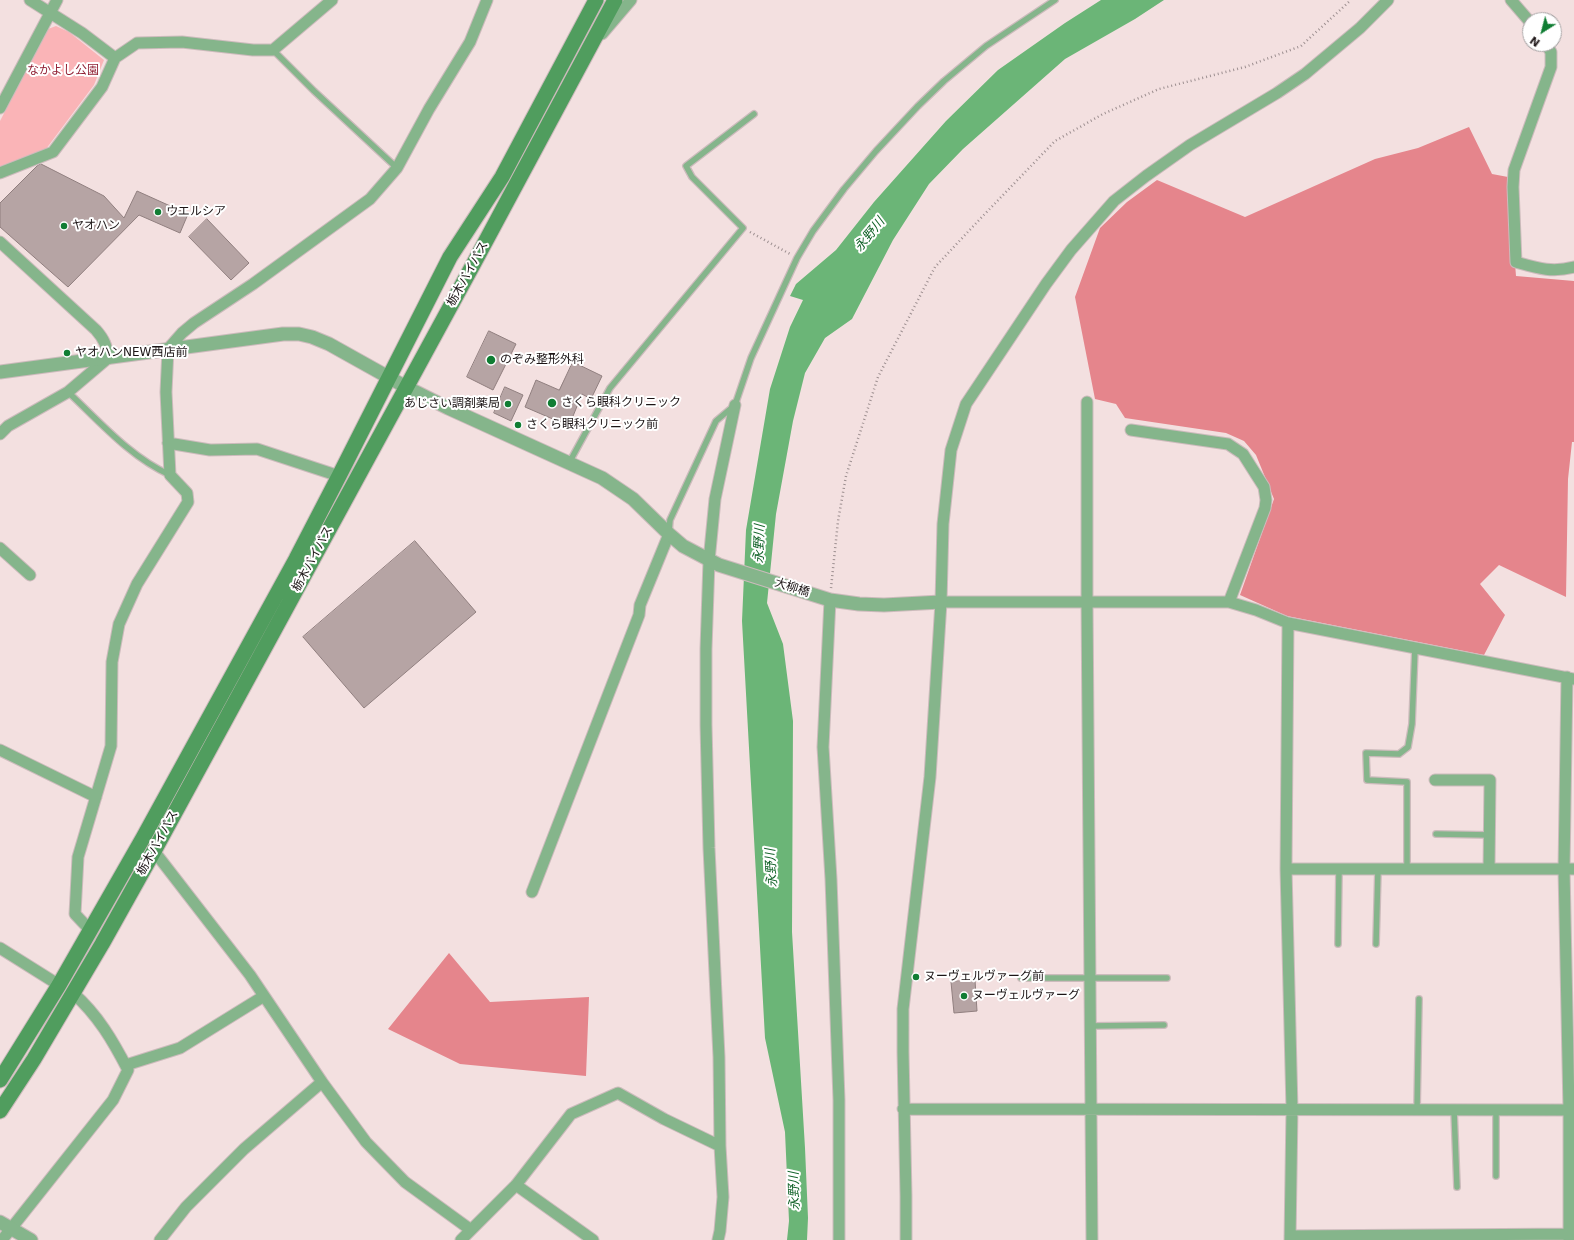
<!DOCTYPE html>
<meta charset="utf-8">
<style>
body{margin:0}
#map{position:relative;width:1574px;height:1240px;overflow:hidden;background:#f3e0e0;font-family:"DejaVu Sans",sans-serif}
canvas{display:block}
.north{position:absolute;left:1522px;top:12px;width:40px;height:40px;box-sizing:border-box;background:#fff;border:1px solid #a4a1a2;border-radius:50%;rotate:216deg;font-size:11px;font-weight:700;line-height:16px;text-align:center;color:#1c1516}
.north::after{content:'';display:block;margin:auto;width:14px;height:18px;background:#107d33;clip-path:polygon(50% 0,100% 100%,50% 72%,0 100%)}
</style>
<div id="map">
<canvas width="1574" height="1240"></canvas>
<div class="north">N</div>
</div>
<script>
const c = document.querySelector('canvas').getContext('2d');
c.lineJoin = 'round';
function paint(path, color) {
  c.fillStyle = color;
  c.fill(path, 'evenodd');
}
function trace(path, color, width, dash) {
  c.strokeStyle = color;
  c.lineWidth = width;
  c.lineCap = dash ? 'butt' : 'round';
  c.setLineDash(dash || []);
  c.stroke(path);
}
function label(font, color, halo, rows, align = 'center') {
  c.font = font + ' "DejaVu Sans","Noto Sans JP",sans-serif';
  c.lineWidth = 4;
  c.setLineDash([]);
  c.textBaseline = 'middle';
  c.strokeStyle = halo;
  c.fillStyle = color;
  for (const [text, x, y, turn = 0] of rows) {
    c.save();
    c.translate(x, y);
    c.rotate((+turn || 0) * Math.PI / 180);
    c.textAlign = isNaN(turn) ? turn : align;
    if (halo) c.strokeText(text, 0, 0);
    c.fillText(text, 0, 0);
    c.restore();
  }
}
const green = new Path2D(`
 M56 26 69 32 104 60 94 85 46 149 0 168V121L48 29Z`);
const forest = new Path2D(`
 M1469 127 1492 174 1508 177 1516 276 1574 281V442H1572L1568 479 1566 597 1499 565 1480 584 1505 615 1484 655 1287 616 1240 595 1274 499 1256 455 1244 441 1226 433 1125 418 1116 404 1095 399 1075 297 1100 228 1127 202 1157 180 1245 217 1375 159 1418 148Z
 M449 953 490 1002 589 997 586 1076 460 1064 388 1029Z`);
const water = new Path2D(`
 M1101 0H1164L1135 19 1065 59 963 149 929 184 893 240 852 319 825 338 805 373 793 421 776 514 767 603 783 644 793 721 792 932 805 1148 808 1218 807 1240H787L789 1221 785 1132 765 1038 742 621 746 530 770 389 790 327 803 300 790 296 796 284 836 250 874 202 946 121 998 70 1065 23Z`);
const building = new Path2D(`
 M41 164 104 196 124 218 137 191 188 214 180 233 139 215 68 287 0 227V203L37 166Z
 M207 219 249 263 231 280 189 237Z
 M489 331 516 344 493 390 467 377Z
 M573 362 602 376 591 399 582 394 569 426 525 407 536 380 559 390Z
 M505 387 523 395 511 421 494 413Z
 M415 541 476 612 364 708 303 637Z
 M975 980 977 1011 954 1013 951 982Z`);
const path = new Path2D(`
 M750 232 790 254
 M831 588 838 521 846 476 878 377 935 267 980 219 1055 141 1103 114 1159 89 1245 67 1301 46 1351 0`);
const service = new Path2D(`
 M273 50 314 91 397 168
 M68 392C99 421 130 457 170 475
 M569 463 610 388 743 228 692 177 686 166 754 114
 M669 532 670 520 716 421 735 405 751 358 797 258 813 231 844 189 876 151 918 106 944 81 986 46 1055 0
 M1436 834 1490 835
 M1407 868V782L1367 780 1366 753 1399 754 1408 747 1412 724 1415 648
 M1338 944 1339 869
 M1376 944 1378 869
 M1021 978H1167
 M1091 1026 1164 1025
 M1417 1110 1419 999
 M1454 1110 1457 1187
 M1496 1176V1110`);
const minor = new Path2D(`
 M30 0 82 33 115 58
 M1511 0 1530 22
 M602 34 631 0
 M1546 44 1551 52V67L1514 170 1513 187 1516 262C1537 268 1552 273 1574 267
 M0 108 57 0
 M0 173 53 152 102 87 115 58 137 43 182 42 253 50H273L332 0
 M0 242 96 330C104 339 107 346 108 358L68 392 8 426 0 434
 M1087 402V601L1092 1240
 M1131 430 1228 444 1243 454 1264 487 1266 500 1265 508 1229 602
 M168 443 210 450 257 449 339 476
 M0 548 30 575
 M830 600 823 747 831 879 839 1100V1240
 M941 602H1229L1256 610 1288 623 1574 679
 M1288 623 1286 869 1292 1109 1290 1240
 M1567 677 1564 869 1569 1110V1240
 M0 750 96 797
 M1435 780H1490L1489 869
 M154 851 250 975 322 1082 366 1142 405 1182 471 1230
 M1286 869H1574
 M532 892 639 615 640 605 669 534
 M90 930 75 914 78 857 111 746 112 662 119 624 137 584 188 502 187 493 170 475 166 392 168 349 182 333 194 323 253 284 370 199 397 168 429 109 470 42 487 0
 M0 948 59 985
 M126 1065 180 1048 264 996
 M903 1109 1574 1110
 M516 1185 593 1240
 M1290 1236 1574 1234
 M2 1240 113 1100 128 1070C113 1041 98 1015 73 993
 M160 1240 186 1207 244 1149 322 1082
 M461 1240 516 1185 571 1114 618 1093 664 1119 720 1146
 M718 1240 720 1231 723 1197 720 1146 719 1057 709 848 706 725V649L709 561 715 499 735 405
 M906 1240V1196L903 1052V1009L930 777 941 602 943 524 951 450 966 404 1046 284 1071 250 1114 201 1146 176 1190 145 1277 93 1305 74 1360 28 1388 0`);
const tertiary = new Path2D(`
 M0 372 283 334H299L312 337 329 344 406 387 448 408 602 478 633 499 669 534 683 546 719 565 830 600 859 604 884 605 941 602
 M0 1222 31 1240`);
const secondary = new Path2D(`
 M0 1080 59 985 143 838 296 559 339 476 450 257 502 177 596 0
 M0 1111 34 1059 102 944 154 851 474 263 615 0`);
const markers = [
 [158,212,4,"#107d33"],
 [64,226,4,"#107d33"],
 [67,353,4,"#107d33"],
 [491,360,5,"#107d33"],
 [552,403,5,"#107d33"],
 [508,404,4,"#107d33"],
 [518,425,4,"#107d33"],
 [916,977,4,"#107d33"],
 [964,996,4,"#107d33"]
];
const parkNames = [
 ["なかよし公園",63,71]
];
const poiNames = [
 ["ウエルシア",166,212],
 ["ヤオハン",72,226],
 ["ヤオハンNEW西店前",75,353],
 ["のぞみ整形外科",500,360],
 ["さくら眼科クリニック",561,403],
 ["あじさい調剤薬局",500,404,"right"],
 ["さくら眼科クリニック前",526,425],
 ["ヌーヴェルヴァーグ前",924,977],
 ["ヌーヴェルヴァーグ",972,996]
];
const streetNames = [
 ["栃木バイパス",468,274,-61],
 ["栃木バイパス",313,559,-62],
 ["大柳橋",792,588,18],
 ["栃木バイパス",158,843,-61]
];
const waterNames = [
 ["永野川",870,235,-51],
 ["永野川",760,544,-88],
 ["永野川",772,868,-93],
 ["永野川",795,1191,-92]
];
paint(green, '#fab4b7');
paint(forest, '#e5858c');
paint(water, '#6bb577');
paint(building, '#b6a4a4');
trace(building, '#907f7f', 1);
trace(service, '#ccbbbc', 8);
trace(minor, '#ccbbbc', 13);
trace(tertiary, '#ccbbbc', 15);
trace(secondary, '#ccbbbc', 17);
trace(path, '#9d8f90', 2.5, [1, 3]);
trace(service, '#85b58b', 5.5);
trace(minor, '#85b58b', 11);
trace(tertiary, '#85b58b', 13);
trace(secondary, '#509d5e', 15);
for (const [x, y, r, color] of markers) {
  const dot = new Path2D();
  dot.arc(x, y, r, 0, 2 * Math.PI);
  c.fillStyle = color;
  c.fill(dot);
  trace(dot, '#fff', 1.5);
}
label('12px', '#912135', '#fff', parkNames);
label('12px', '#1c1516', '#fff', poiNames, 'left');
label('12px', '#1c1516', '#fff', streetNames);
label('italic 13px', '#126329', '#fff', waterNames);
</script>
